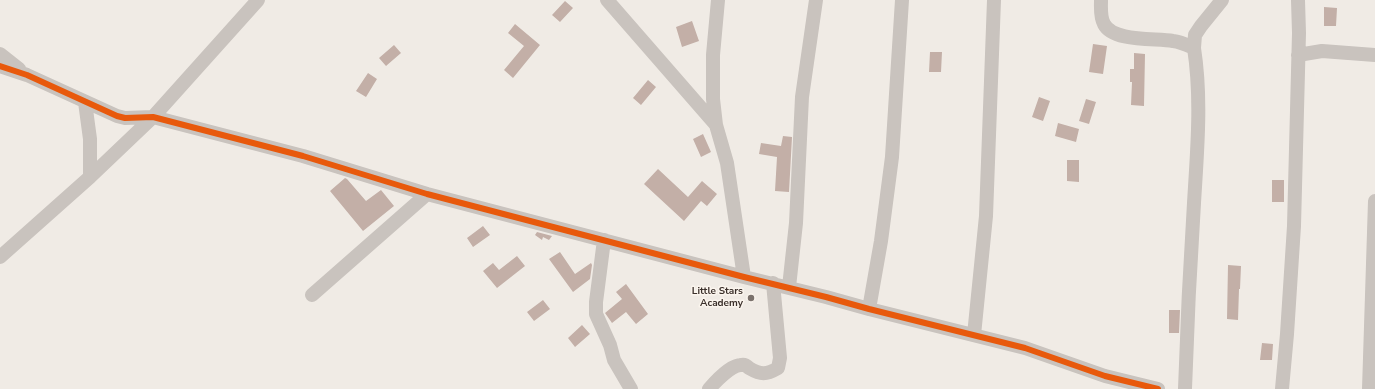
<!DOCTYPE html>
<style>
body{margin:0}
canvas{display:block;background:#f0ebe5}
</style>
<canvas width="1375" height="389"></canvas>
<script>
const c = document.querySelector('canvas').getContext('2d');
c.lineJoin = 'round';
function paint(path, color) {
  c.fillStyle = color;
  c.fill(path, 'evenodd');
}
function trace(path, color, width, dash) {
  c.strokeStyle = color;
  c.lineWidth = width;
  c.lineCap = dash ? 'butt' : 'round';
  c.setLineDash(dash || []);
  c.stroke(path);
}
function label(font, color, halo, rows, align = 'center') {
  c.font = font + ' "Nunito Sans",sans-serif';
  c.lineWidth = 3;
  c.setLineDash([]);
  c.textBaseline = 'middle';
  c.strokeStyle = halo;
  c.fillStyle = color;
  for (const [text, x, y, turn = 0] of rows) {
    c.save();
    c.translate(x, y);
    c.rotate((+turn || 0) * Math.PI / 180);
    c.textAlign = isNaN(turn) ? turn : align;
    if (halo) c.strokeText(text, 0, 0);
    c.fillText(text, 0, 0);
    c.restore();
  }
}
const building = new Path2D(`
 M565 1 573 8 560 22 552 15Z
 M1324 7 1337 8 1336 26H1324Z
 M692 21 699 41 682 47 676 27Z
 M515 24 540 45 513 78 504 70 524 46 508 33Z
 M1093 44 1107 46 1103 74 1089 72Z
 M394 45 401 53 386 66 379 58Z
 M930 52H942L941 72H929Z
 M1134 53 1145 54 1144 106 1131 105 1132 82H1130V69H1134Z
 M368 73 377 79 366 97 356 91Z
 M648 80 656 87 641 105 633 98Z
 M1039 97 1050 101 1043 121 1032 117Z
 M1086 99 1096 102 1089 124 1079 121Z
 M1058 123 1079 129 1076 142 1055 136Z
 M703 134 711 152 701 157 693 139Z
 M783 136 792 137 789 192 775 191 777 157 759 154 761 143 781 146Z
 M1067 160H1079V182L1067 181Z
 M658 169 688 197 702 181 717 194 707 206 701 201 684 221 644 184Z
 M345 178 347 179 366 201 381 190 394 206 363 231 330 191Z
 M1272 180H1284V202H1272Z
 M483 226 490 235 473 247 467 238Z
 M537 232 552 236 549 240 543 237 542 240 535 235Z
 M560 252 575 274 591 263 592 265 590 279 573 292 549 259Z
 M517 256 525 266 497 288 483 271 493 263 499 270Z
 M1228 265 1241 266 1240 289H1239L1238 320 1227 319Z
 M626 284 648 314 636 324 626 312 612 323 605 313 622 299 616 292Z
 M543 300 550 309 534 321 527 312Z
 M1169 310H1180L1179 333H1169Z
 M582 325 590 334 575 347 568 338Z
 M1262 343 1273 344 1272 360H1260Z`);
const minor = new Path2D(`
 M607 0 716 125
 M718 0 713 55V99L716 125 727 163 744 277
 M1101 0C1101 8 1100 17 1104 24 1113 42 1155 38 1173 41 1181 42 1187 45 1194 48 1202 99 1197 152 1194 203 1190 265 1187 327 1185 389
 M1194 48 1195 35 1201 26 1222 0
 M0 54 19 69
 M1298 55 1322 51 1375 55
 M0 66 27 75 117 116 125 118 153 117 303 156 427 194 744 277 826 297 869 309 1025 348 1105 376 1158 389
 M85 102 90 139V177
 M604 240 596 302V314L610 345 614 360 631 389
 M0 257 90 177 153 117 258 0
 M789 287 796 223 802 97 816 0
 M312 295 427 194
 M869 309 881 241 892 157 902 0
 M974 335 986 216 994 0
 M709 389C715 382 731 365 741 365 744 364 747 366 749 368 761 375 766 375 778 368L780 358 773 283
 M1282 389 1287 334 1294 226 1299 33 1298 0
 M1369 389 1375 201`);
const cycleway = new Path2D(`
 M0 66 27 75 117 116 125 118 153 117 303 156 427 194 744 277 826 297 869 309 1025 348 1105 376 1158 389`);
const markers = [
 [751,298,4,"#7a716c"]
];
const poiNames = [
 ["Little Stars",743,292],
 ["Academy",743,304]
];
paint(building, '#c3afa7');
trace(minor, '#c9c3be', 14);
trace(cycleway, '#e8590c', 6);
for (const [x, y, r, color] of markers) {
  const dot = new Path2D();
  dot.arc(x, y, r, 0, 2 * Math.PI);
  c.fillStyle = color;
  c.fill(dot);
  trace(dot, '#fbf5ee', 1.5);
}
label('bold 10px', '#3b302b', '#fbf5ee', poiNames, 'right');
</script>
